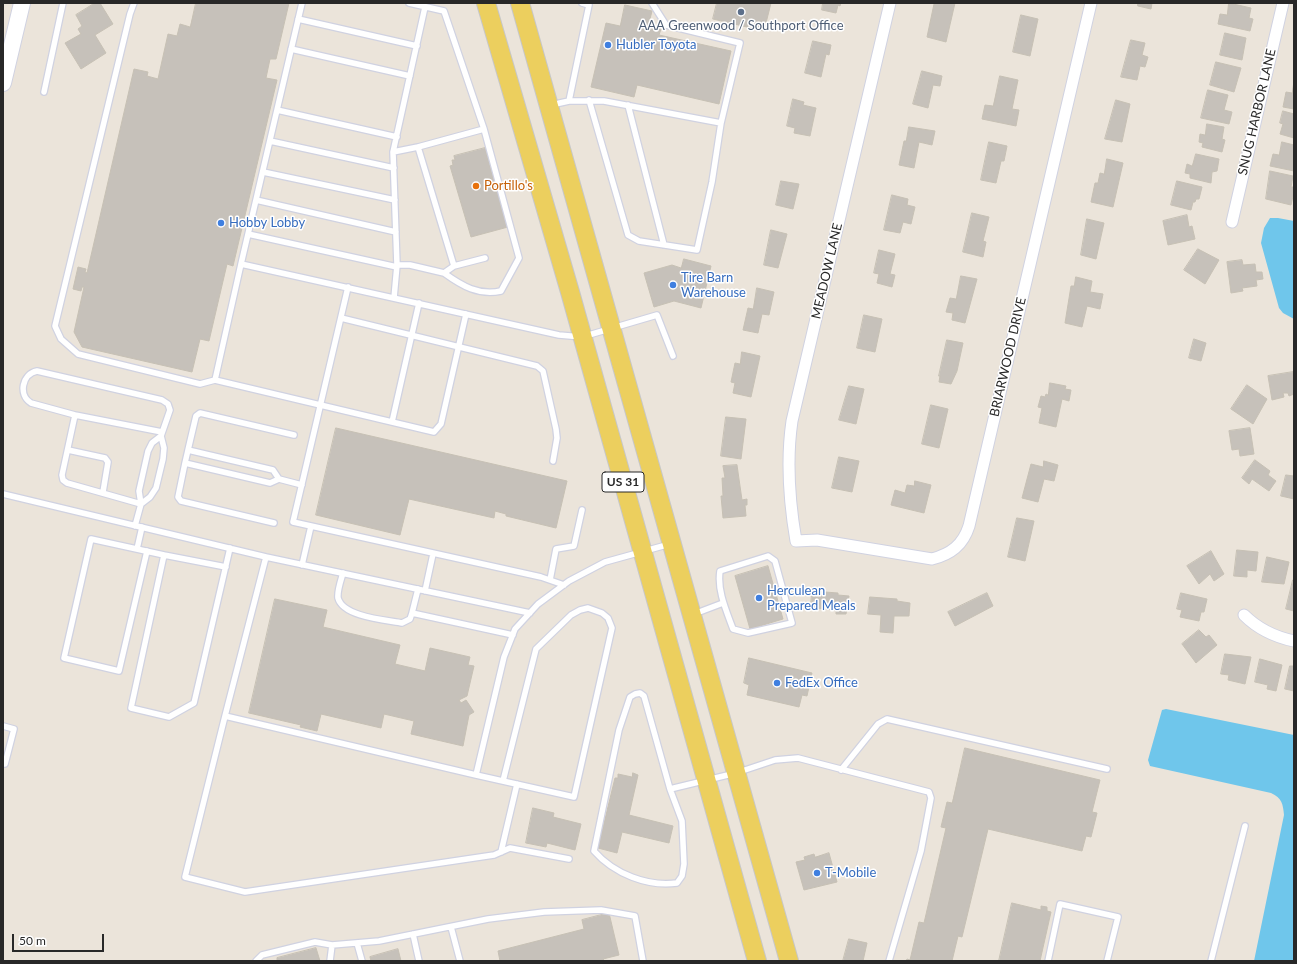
<!DOCTYPE html>
<style>
body{margin:0}
#map{position:relative;width:1297px;height:964px;overflow:hidden;background:#ebe4da;font-family:Lato,sans-serif}
canvas{display:block}
.frame{position:absolute;inset:0;border:4px solid #282828;pointer-events:none}
.scale{position:absolute;left:12px;top:934px;width:92px;height:18px;box-sizing:border-box;border:2px solid #282828;border-top:0;padding-left:5px;font-size:12px;line-height:14px;white-space:nowrap;color:#282828;-webkit-text-stroke:3px #fff;paint-order:stroke}
</style>
<div id="map">
<canvas width="1297" height="964"></canvas>
<div class="frame"></div>
<div class="scale">50 m</div>
</div>
<script>
const c = document.querySelector('canvas').getContext('2d');
c.lineJoin = 'round';
function paint(path, color) {
  c.fillStyle = color;
  c.fill(path, 'evenodd');
}
function trace(path, color, width, dash) {
  c.strokeStyle = color;
  c.lineWidth = width;
  c.lineCap = dash ? 'butt' : 'round';
  c.setLineDash(dash || []);
  c.stroke(path);
}
function label(font, color, halo, rows, align = 'center') {
  c.font = font + ' Lato,sans-serif';
  c.lineWidth = 3;
  c.setLineDash([]);
  c.textBaseline = 'middle';
  c.strokeStyle = halo;
  c.fillStyle = color;
  for (const [text, x, y, turn = 0] of rows) {
    c.save();
    c.translate(x, y);
    c.rotate((+turn || 0) * Math.PI / 180);
    c.textAlign = isNaN(turn) ? turn : align;
    if (halo) c.strokeText(text, 0, 0);
    c.fillText(text, 0, 0);
    c.restore();
  }
}
const water = new Path2D(`
 M1270 218H1278L1294 221V319L1283 313 1279 308 1261 243 1264 228Z
 M1166 709 1294 735V961H1254L1284 815C1283 804 1282 798 1271 793L1150 766 1148 760 1162 710Z`);
const building = new Path2D(`
 M95 3H100L113 24 95 35 106 53 81 69 65 43 81 34 78 29 82 26 76 15Z
 M196 3H289L276 59H270L266 78 277 80 233 266 227 264 209 341 200 339 192 372 82 347 74 332 84 287H82L81 291 73 289 78 267 86 269 85 272 87 273 134 69 148 72 147 76 158 79 168 34 177 36 180 24 190 27Z
 M717 3H771L764 31 713 19Z
 M823 3H841L840 6 838 5 836 13 822 10Z
 M937 3H955L946 42 927 37 934 4Z
 M1138 3H1152L1151 9 1138 6Z
 M1229 3 1251 8 1249 18 1253 19 1250 31 1218 24 1220 14 1227 15Z
 M625 5 652 11 648 27 661 29 659 35 731 51 719 104 637 85 634 97 591 87 606 23 620 26Z
 M1021 15 1038 19 1030 56 1013 52Z
 M1225 33 1246 38 1242 60 1220 55Z
 M1131 40 1145 43 1142 55 1148 57 1145 67 1140 66 1137 80 1121 77Z
 M813 41 831 45 829 55 826 54 821 77 805 73Z
 M1216 62 1241 68 1234 92 1210 85Z
 M922 71 942 76 940 86 933 85 928 108 913 104Z
 M1000 76 1018 80 1012 109 1019 110 1016 126 982 119 985 105 993 106Z
 M1294 81V109L1283 107 1286 92 1292 93Z
 M1208 90 1228 95 1224 110 1232 112 1229 124 1201 118Z
 M793 99 804 102 803 105 816 108 810 136 794 133 795 128 787 126Z
 M1116 100 1130 104 1122 142 1105 139Z
 M1283 111 1294 114V138L1280 134 1283 124 1280 123Z
 M1207 124 1224 127 1222 139 1225 140 1222 152 1202 147 1203 143 1199 142 1200 134 1205 135Z
 M909 127 935 131 932 145 919 142 914 168 899 165 904 141H906Z
 M989 142 1007 146 1004 161H1001L996 183 981 180Z
 M1282 142 1294 145V171L1270 166 1273 154 1279 155Z
 M485 148 508 227 471 237 450 166 453 165 452 160H455L454 156Z
 M1196 154 1219 159 1217 171 1212 172 1211 183 1190 178V174L1185 173 1187 164 1192 166Z
 M1107 159 1123 163 1113 207 1091 202 1095 183H1098L1100 173 1104 174Z
 M1270 171 1293 176 1291 187H1294V192L1291 205 1266 199Z
 M781 181 799 184 793 209 776 205Z
 M1177 181 1202 187 1199 199H1196L1195 202H1193L1191 210 1171 205Z
 M892 195 908 199 907 205 915 207 911 224 903 222 900 233 884 230Z
 M972 213 989 217 983 241 986 242 983 257 963 252Z
 M1187 215 1189 227 1192 226 1195 239 1168 245 1163 221Z
 M1087 219 1104 223 1096 259 1081 255Z
 M771 230 787 234 778 268 764 265Z
 M1198 249 1219 260 1205 284 1184 270Z
 M879 250 895 254 890 274 895 275 892 287 877 283 879 274 874 273Z
 M684 259 711 266 701 308 674 301 654 307 644 273 672 265 681 268Z
 M1242 260 1243 265 1255 264 1256 272H1262L1263 279 1256 280 1257 286 1242 288 1243 291 1231 293 1227 262Z
 M961 276 977 279 965 323 952 320 953 313 946 312 950 298 956 299Z
 M1076 277 1092 281 1090 292 1103 294 1100 309 1087 306 1082 327 1065 323 1071 286H1074Z
 M757 288 774 292 769 315 762 314 758 333 743 330 748 308 753 309Z
 M864 315 882 319 875 352 857 348Z
 M1194 339 1206 343 1201 361 1189 358Z
 M947 340 963 343 957 371 951 384 939 382 940 376H939Z
 M742 352 760 356 751 397 733 393 735 383 731 382 735 363 740 364Z
 M1293 372 1294 394 1289 396 1288 393H1283L1284 397 1272 400 1268 376Z
 M1050 383 1066 386 1065 389 1071 390 1069 401 1062 399 1056 427 1039 423 1042 408 1038 407 1041 396 1045 397 1046 394 1048 395Z
 M1247 385 1267 399 1253 424 1231 409Z
 M849 386 864 389 856 424 839 420Z
 M931 405 948 409 939 448 922 444Z
 M726 417 746 419 741 459 721 456Z
 M336 428 567 481 556 528 506 516V514L495 511 494 518 409 499 400 535 316 515Z
 M1250 428 1254 454 1240 456 1239 449 1232 450 1229 431Z
 M839 457 859 461 852 492 832 488Z
 M1255 460 1270 471 1268 475 1276 481 1269 491 1252 479 1249 484 1242 478Z
 M1044 461 1058 465 1054 481 1044 479 1038 502 1022 498 1031 464 1043 467Z
 M737 465 742 500 747 499V505H745L746 516 723 518 721 496H723L722 478H725L723 466Z
 M1286 475 1294 476V499L1281 496Z
 M915 481 931 485 924 513 891 505 895 490 905 493 907 485 914 486Z
 M1017 518 1034 521 1025 561 1008 557Z
 M1237 550 1258 552 1256 571 1247 570V577L1234 576Z
 M1211 551 1224 574 1214 581 1210 574 1199 584 1187 566Z
 M1267 557 1289 562 1284 584 1262 582Z
 M768 566 783 619 750 629 735 576Z
 M1293 580H1294V611L1286 609Z
 M812 591 838 593V595L849 596 846 614H836V610L811 608Z
 M987 593 993 606 955 626 948 612Z
 M1181 593 1207 599 1204 612H1201L1199 621 1180 617 1182 610 1177 609Z
 M870 597 897 599V601L910 603 909 616H894L893 633 880 632 881 615 868 614Z
 M275 599 327 610 323 627 400 645 395 664 425 671 430 648 470 657 468 665 474 666 467 696 459 700 461 703 466 700 474 712 469 715 463 746 411 734 414 721 384 714 381 728 321 714 317 731 300 727 301 725 249 713Z
 M1199 630 1206 637 1209 635 1217 645 1196 663 1182 644Z
 M1225 654 1251 657 1245 684 1228 680 1229 675 1221 674Z
 M749 658 812 673 807 696 802 695 799 707 747 695 749 685 744 683Z
 M1260 659 1282 665 1276 691 1267 689 1268 685 1255 682Z
 M1290 666H1294V691L1285 689Z
 M965 748 1100 780 1092 812 1097 813 1091 837 1086 836 1082 851 988 829 962 937 958 936 952 961H906L907 959 910 960 919 922 924 923 946 828 941 827 947 802 952 803Z
 M633 773 638 775 629 815 673 826 669 843 622 832 617 853 598 848 615 778H618V774L632 777Z
 M533 808 554 813 553 817 581 824 575 850 547 843 546 847 526 843Z
 M829 853 837 882 804 890 796 862 805 860 804 857 814 854 815 857Z
 M1012 903 1041 910V906L1047 907V911L1051 912 1040 961H999Z
 M609 913 619 955 603 959 605 961H500L498 951 584 929 582 920Z
 M849 939 867 943 863 961H843Z
 M316 948 320 961H277V958Z
 M398 949 401 961H371L370 957Z`);
const lane = new Path2D(`
 M134 3 130 14 55 326 61 339 78 354 200 384 215 380 241 264 559 335 582 337 657 315 673 356
 M409 3 444 11 484 129 519 258 501 291C479 296 462 286 444 273
 M298 19 417 46
 M291 49 410 76
 M44 92 63 3
 M589 100 628 235 639 241 697 250 712 182 721 123
 M569 101H604L721 123 740 43 666 25 652 3
 M551 105 569 101 589 5 582 3
 M628 105 664 245
 M277 110 397 137
 M270 141 394 168
 M418 147 484 129
 M393 152 418 147 454 266
 M263 172 395 200
 M256 200 396 232
 M248 234 397 267
 M241 264 302 3
 M397 265 393 152 425 7
 M348 287 293 522 541 577 564 585
 M394 298 397 265H410L444 273 454 266 485 258
 M341 318 537 366 543 371 556 429 557 438 553 461
 M215 380 434 432 441 424 466 314
 M75 415 62 475 63 480 67 483 141 504
 M392 422 419 303
 M68 450 105 458 108 462 103 492
 M188 450 196 416 200 413 294 435
 M185 463 188 450 273 470 279 479
 M3 494 266 557 530 613
 M141 504 150 497 156 488 163 459 164 448 161 436 170 410 168 404 162 400 37 371C22 374 18 395 31 403L75 415 162 432
 M274 523 181 501 178 497 185 463 270 483 279 479 302 485
 M135 526 141 504 139 491 148 451 152 443 161 436
 M137 549 142 527
 M147 551 119 671 64 658 91 539 164 555
 M768 556 775 561 792 623 748 633 733 629C726 610 717 590 720 571Z
 M266 557 225 716 476 775 504 657 515 629 538 604 569 581 605 562 670 544
 M302 565 311 526
 M226 567 164 555 131 708 169 717 194 703 230 548
 M343 573C341 580 337 591 338 598 343 617 386 620 402 623L410 619 412 613 513 635
 M550 580 556 549 574 546 582 510
 M425 591 433 554
 M412 613 418 589
 M694 614 723 603
 M640 693 644 696 670 789 682 821 684 864 682 876 677 883C648 887 614 874 594 851L619 730 630 697 635 694Z
 M225 716 185 877 245 892 494 855 510 848 569 859
 M3 726 14 729 5 764H3
 M841 770 878 724 887 719 1107 769
 M476 775 574 797 612 628 608 618 602 613 588 608 580 610 571 615 536 649 503 781
 M670 789 736 773 775 760 798 758 929 792 931 798 921 851 889 961
 M501 852 517 784
 M451 927 460 961
 M413 934 419 961
 M357 943 362 961
 M256 961 262 955 315 942 332 945 379 941 488 919 544 912 601 910 635 916 643 961
 M330 961 332 945
 M1048 961 1060 904 1118 917 1107 961
 M1211 961 1245 826`);
const street = new Path2D(`
 M890 3 792 421C786 462 789 500 796 541L817 540 932 559C951 554 963 545 969 526L1091 3
 M1232 222 1283 3
 M1244 615C1258 629 1275 637 1294 641`);
const secondary = new Path2D(`
 M3 83 22 3`);
const primary = new Path2D(`
 M486 3 570 292 757 961
 M520 3 789 961`);
const markers = [
 [741,12,4,"#5c6f8a"],
 [608,45,4,"#3f7fe0"],
 [476,186,4,"#e8710a"],
 [221,223,4,"#3f7fe0"],
 [673,285,4,"#3f7fe0"],
 [759,598,4,"#3f7fe0"],
 [777,683,4,"#3f7fe0"],
 [817,873,4,"#3f7fe0"]
];
const shields = [
 [623,482,42]
];
const shieldNames = [
 ["US 31",623,482]
];
const serviceNames = [
 ["AAA Greenwood / Southport Office",741,26]
];
const shopNames = [
 ["Hubler Toyota",616,45],
 ["Hobby Lobby",229,223],
 ["Tire Barn",681,278],
 ["Warehouse",681,293],
 ["Herculean",767,591],
 ["Prepared Meals",767,606],
 ["FedEx Office",785,683],
 ["T-Mobile",825,873]
];
const streetNames = [
 ["SNUG HARBOR LANE",1257,112,-77],
 ["MEADOW LANE",827,271,-77],
 ["BRIARWOOD DRIVE",1008,357,-77]
];
const foodNames = [
 ["Portillo's",484,186]
];
paint(water, '#6fc6eb');
paint(building, '#c6c1ba');
trace(building, '#c6c0b4', 1);
trace(lane, '#d0d2e1', 8);
trace(street, '#d0d2e1', 13);
trace(secondary, '#d0d2e1', 18);
trace(primary, '#c7c7c7', 20);
trace(lane, '#fff', 5.5);
trace(street, '#fff', 11);
trace(secondary, '#fff', 16);
trace(primary, '#eccf5e', 18);
for (const [x, y, r, color] of markers) {
  const dot = new Path2D();
  dot.arc(x, y, r, 0, 2 * Math.PI);
  c.fillStyle = color;
  c.fill(dot);
  trace(dot, '#fff', 1.5);
}
for (const [x, y, w] of shields) {
  const box = new Path2D();
  box.roundRect(x - w / 2, y - 10, w, 20, 3);
  c.fillStyle = '#fff';
  c.fill(box);
  trace(box, '#282828', 1);
}
label('bold 12px', '#282828', null, shieldNames);
label('13px', '#4e5e75', '#fff', serviceNames);
label('13px', '#366cbe', '#fff', shopNames, 'left');
label('13px', '#282828', '#fff', streetNames);
label('13px', '#c56008', '#fff', foodNames, 'left');
</script>
